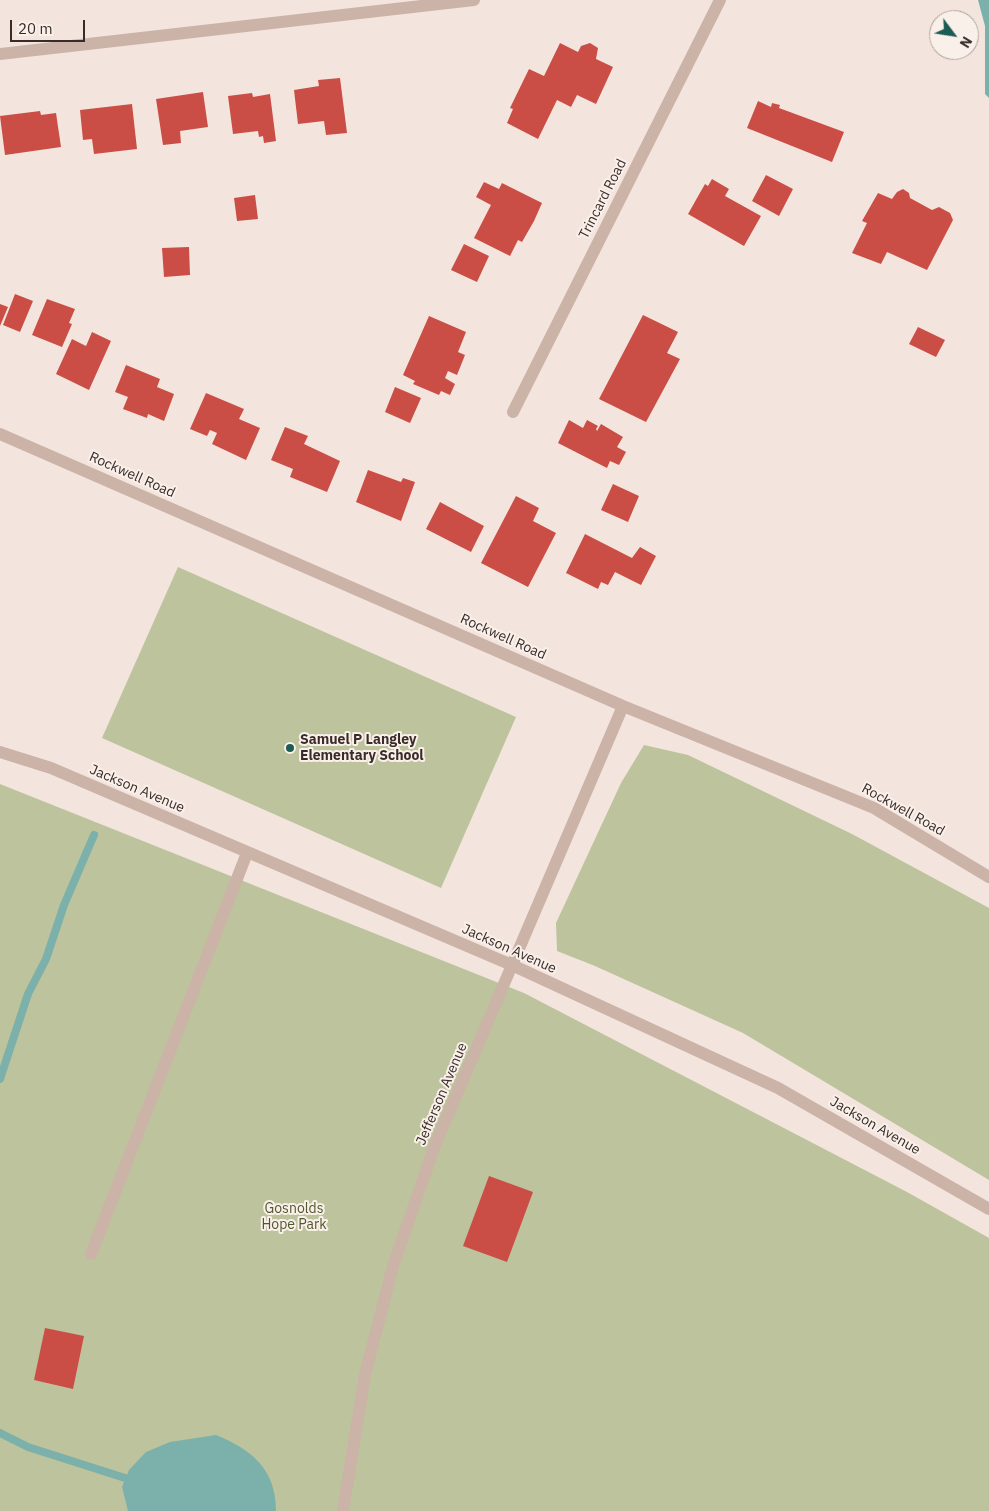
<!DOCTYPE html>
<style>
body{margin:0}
#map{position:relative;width:989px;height:1511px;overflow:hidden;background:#f3e5dd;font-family:"IBM Plex Sans",sans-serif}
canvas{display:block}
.north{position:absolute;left:929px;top:10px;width:50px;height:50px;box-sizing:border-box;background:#faf0ea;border:1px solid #ada19d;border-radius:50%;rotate:121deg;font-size:14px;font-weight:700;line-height:20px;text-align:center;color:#392b29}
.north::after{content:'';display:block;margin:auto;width:18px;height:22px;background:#1d5c55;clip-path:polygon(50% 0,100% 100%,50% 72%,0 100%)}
.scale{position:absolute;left:10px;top:20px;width:75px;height:22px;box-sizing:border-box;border:2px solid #392b29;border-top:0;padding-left:6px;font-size:15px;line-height:18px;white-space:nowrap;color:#392b29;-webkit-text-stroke:4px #faf0ea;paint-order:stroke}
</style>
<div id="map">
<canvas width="989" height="1511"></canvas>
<div class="north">N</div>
<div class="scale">20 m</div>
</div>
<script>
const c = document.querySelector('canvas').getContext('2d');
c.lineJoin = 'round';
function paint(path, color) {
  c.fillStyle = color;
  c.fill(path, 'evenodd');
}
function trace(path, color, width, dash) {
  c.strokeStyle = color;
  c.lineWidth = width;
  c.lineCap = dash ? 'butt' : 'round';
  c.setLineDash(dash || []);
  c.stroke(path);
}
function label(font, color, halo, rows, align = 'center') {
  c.font = font + ' "IBM Plex Sans",sans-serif';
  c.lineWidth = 4;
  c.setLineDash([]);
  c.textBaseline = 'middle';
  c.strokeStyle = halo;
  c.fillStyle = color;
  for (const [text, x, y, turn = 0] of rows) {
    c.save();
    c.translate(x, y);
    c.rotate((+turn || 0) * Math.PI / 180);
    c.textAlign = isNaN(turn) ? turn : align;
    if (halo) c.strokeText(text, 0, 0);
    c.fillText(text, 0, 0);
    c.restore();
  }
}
const green = new Path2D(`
 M178 567 516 717 441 888 102 738Z
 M644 745 688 755 852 834 989 908V1180L743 1033 595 966 557 951 556 923 621 783Z
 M0 784 524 993 907 1192 989 1238V1511H0Z`);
const water = new Path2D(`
 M978 0H989V98L985 94V26Z
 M216 1435C252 1450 276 1469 276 1511H128L122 1487 129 1470 146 1452 170 1442Z`);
const stream = new Path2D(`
 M0 1079 28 994 46 959 64 905 94 835
 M0 1433 28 1447 125 1478`);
const building = new Path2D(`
 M560 43 578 52 581 46 590 43 598 48 596 59 613 67 596 104 577 95 571 107 557 100 538 139 507 123 513 109 510 108 529 69 544 76Z
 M340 78 347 133 326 135 324 121 298 124 294 90 319 86 318 80Z
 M203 92 208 127 180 131 181 143 163 145 156 99Z
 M252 93 253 97 270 94 276 141 264 143 263 136 259 137 258 131 233 134 228 96Z
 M758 101 771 107 772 103 780 105 779 108 844 132 832 162 747 128Z
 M132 104 137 149 94 154 92 139 83 140 80 110Z
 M40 111 41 115 56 113 61 147 5 155 0 116Z
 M766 175 793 189 779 216 752 201Z
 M712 179 729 189 725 196 761 216 744 246 688 214 705 184 708 186Z
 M484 182 499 189 502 183 542 203 534 221 522 242 518 240 510 256 474 238 491 205 476 197Z
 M903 189 909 193 910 198 932 210 939 207 950 213 953 220 927 270 887 252 881 264 852 253 867 223 862 221 878 193 892 199 897 192Z
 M255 195 258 219 237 221 234 198Z
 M464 244 489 256 477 282 451 270Z
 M189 247 190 275 164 277 162 248Z
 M15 294 33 301 20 332 3 325Z
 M47 299 75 309 69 323 72 324 62 347 32 335Z
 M0 304 8 307 0 326Z
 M643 315 678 332 667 353 680 359 646 422 599 399Z
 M429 316 466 332 458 352 465 355 457 375 448 371 445 378 455 384 450 395 441 391 439 395 413 384 415 381 403 375Z
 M918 327 945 340 936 357 909 344Z
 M92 332 111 341 89 390 56 374 72 339 86 346Z
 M126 365 160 379 157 387 174 394 164 421 148 414 147 418 123 409 128 397 115 392Z
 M395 387 421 398 410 423 385 412Z
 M206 393 244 409 239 419 260 428 246 460 212 444 217 433 210 430 207 436 190 429Z
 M569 420 583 428 587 420 598 426 596 429 597 431 601 424 623 437 617 447 626 452 619 465 610 461 607 468 558 443Z
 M285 427 308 436 304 444 340 461 327 492 290 477 293 469 271 460Z
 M368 470 401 482 403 478 415 482 401 521 356 502Z
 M613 484 639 496 628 522 601 510Z
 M516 496 539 508 533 521 556 533 528 587 481 563Z
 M440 502 484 526 471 552 426 529Z
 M585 534 632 558 640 547 656 556 641 585 615 572 608 585 601 582 598 589 566 573Z
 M489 1176 533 1192 507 1262 463 1246Z
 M45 1328 84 1336 73 1389 34 1380Z`);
const minor = new Path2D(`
 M0 54 474 0
 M513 412 720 0
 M0 434 623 706 874 808 989 877
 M0 752 51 768 514 966 778 1088 989 1209
 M91 1254 247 853
 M343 1511 365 1375 393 1266 435 1145 623 706`);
const markers = [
 [290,748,5,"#1d5c55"]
];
const streetNames = [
 ["Trincard Road",603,199,-63],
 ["Rockwell Road",132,475,24],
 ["Rockwell Road",503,637,24],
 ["Jackson Avenue",137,789,23],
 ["Rockwell Road",903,810,29],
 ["Jackson Avenue",509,949,24],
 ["Jefferson Avenue",442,1094,-67],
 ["Jackson Avenue",875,1126,30]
];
const poiNames = [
 ["Samuel P Langley",300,740],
 ["Elementary School",300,756]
];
const parkNames = [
 ["Gosnolds",294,1209],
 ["Hope Park",294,1225]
];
paint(green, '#bdc39c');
paint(water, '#7bb1aa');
trace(stream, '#7bb1aa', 8);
paint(building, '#ca4e45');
trace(minor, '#ccb3a8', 12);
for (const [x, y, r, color] of markers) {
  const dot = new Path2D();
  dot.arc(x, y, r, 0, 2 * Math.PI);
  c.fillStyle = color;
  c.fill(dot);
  trace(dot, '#faf0ea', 2);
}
label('14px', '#392b29', '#faf0ea', streetNames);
label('bold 14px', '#392b29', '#faf0ea', poiNames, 'left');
label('14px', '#4f582c', '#faf0ea', parkNames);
</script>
